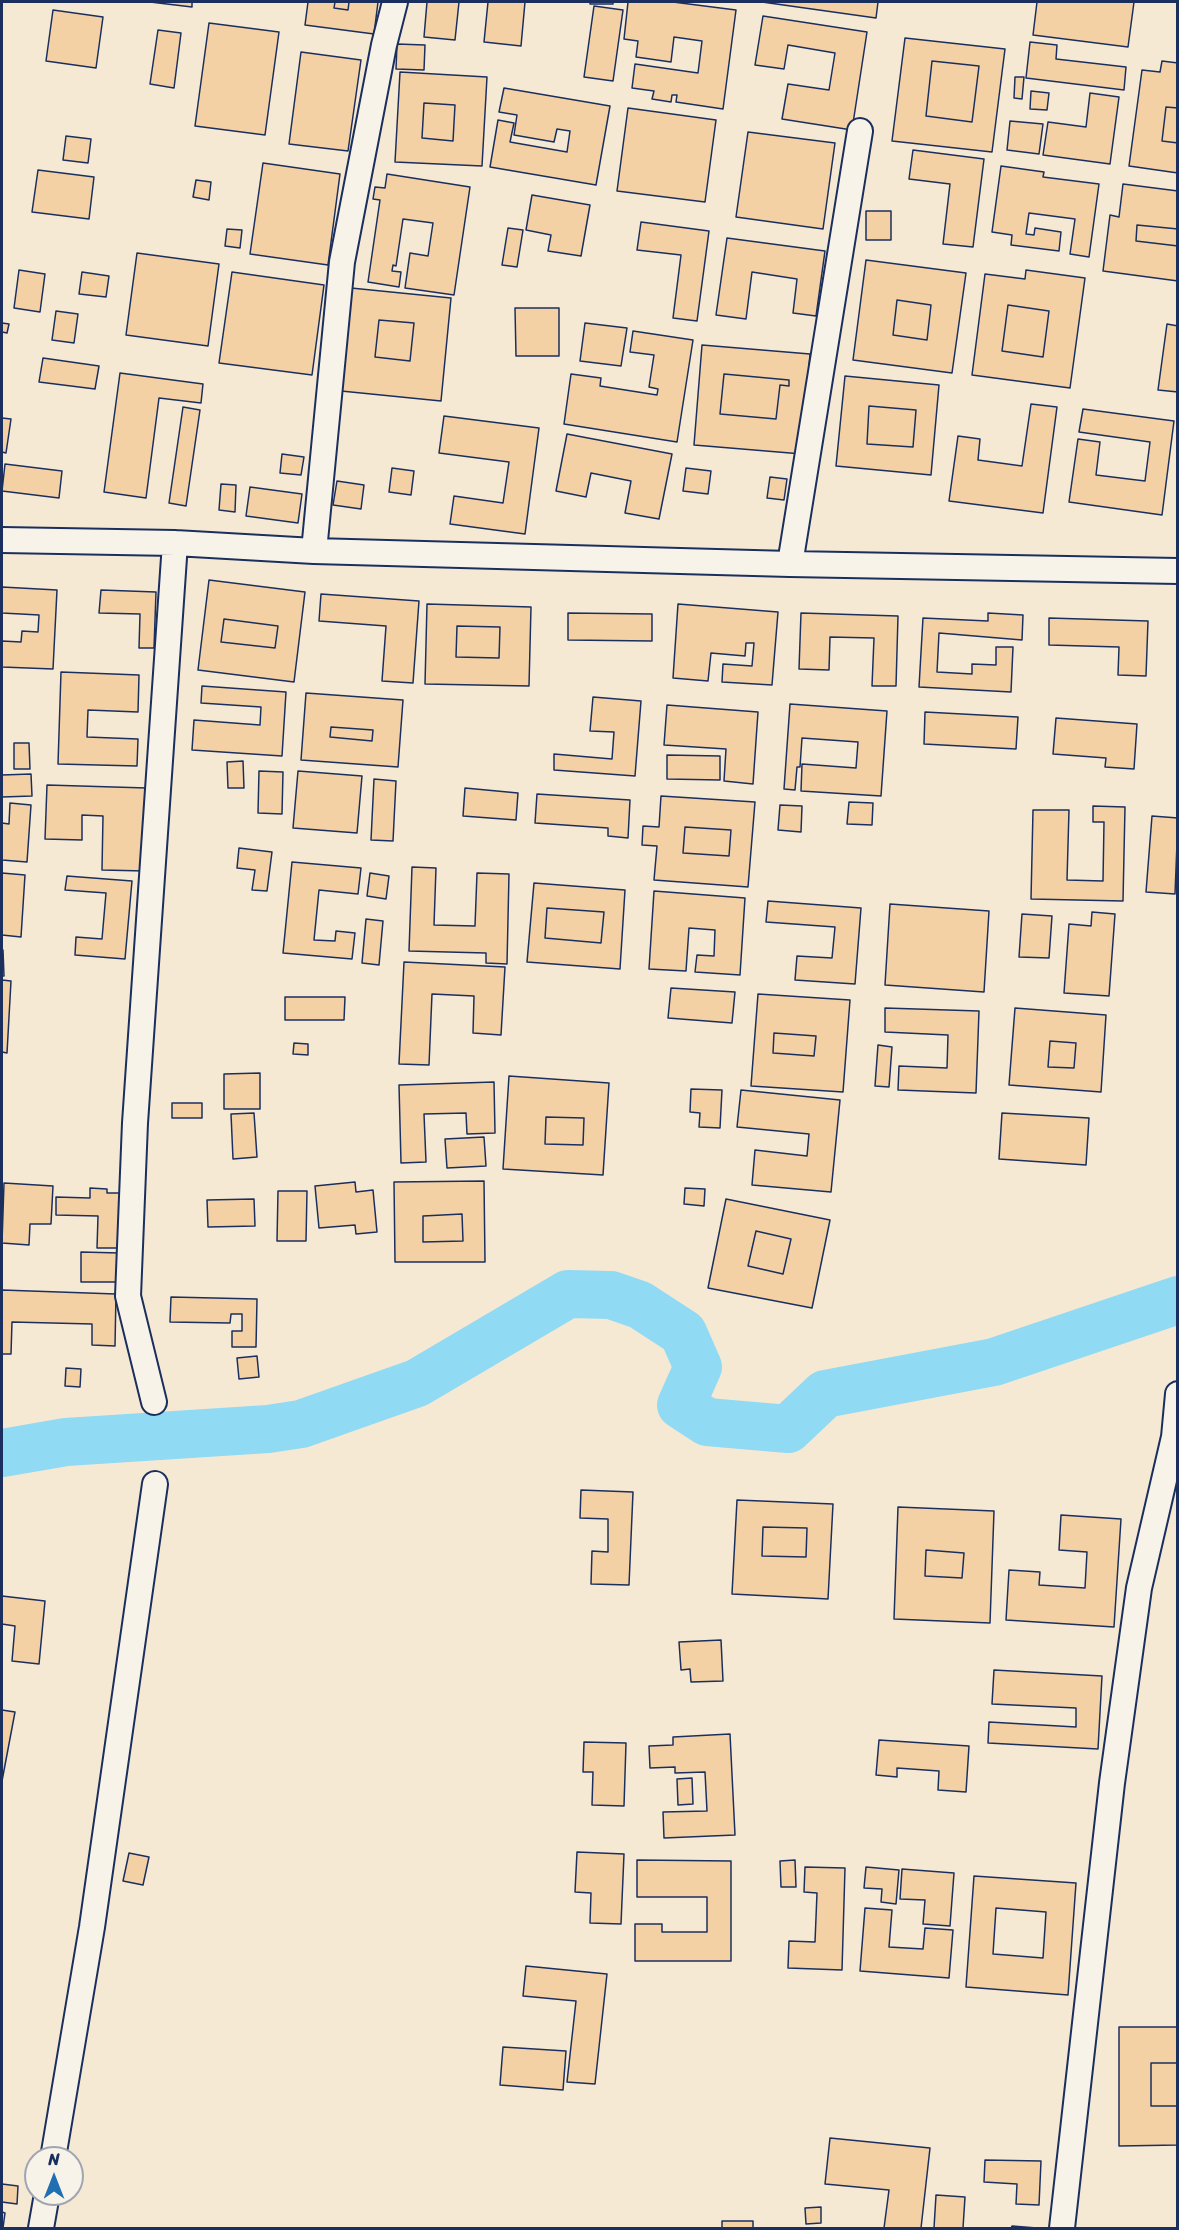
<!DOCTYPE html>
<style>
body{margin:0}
#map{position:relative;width:1179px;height:2230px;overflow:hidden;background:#f6e9d4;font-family:Sriracha,sans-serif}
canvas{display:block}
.frame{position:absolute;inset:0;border:3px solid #1b2f5e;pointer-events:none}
.north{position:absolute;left:24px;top:2146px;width:60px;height:60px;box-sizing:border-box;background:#f7f3e8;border:2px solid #9fa5b1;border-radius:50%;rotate:0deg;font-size:16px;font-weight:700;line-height:24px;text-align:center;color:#1b2f5e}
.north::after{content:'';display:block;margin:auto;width:21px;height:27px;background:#1f6fb2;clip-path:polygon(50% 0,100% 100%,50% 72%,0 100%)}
</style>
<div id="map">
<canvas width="1179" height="2230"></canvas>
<div class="frame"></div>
<div class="north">N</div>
</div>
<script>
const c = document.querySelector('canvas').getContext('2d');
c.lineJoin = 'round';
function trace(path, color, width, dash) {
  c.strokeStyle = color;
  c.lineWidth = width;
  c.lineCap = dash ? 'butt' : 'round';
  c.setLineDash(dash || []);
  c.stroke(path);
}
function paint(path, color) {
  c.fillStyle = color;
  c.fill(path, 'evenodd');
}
const river = new Path2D(`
 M2 1453 66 1442 268 1429 301 1424 417 1383 568 1294 611 1295 640 1305 683 1333 698 1367 681 1405 707 1422 788 1429 825 1394 994 1362 1178 1300`);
const building = new Path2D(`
 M150 2H192V7Z
 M308 2H335L334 8 348 10 349 2H378L374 34 305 25Z
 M335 2H349L348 10 334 8Z
 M427 2H459L455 40 424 37Z
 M488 2H525L521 46 484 42Z
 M590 2H613V4H590Z
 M628 2H673L736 10 723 109 676 102 677 95H672L671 102 652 99 654 91 632 88 635 64 698 73 702 41 674 37 671 62 636 57 638 41 624 39Z
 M762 2H878L876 18Z
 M1037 2H1134L1128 47 1033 35Z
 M594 6 623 10 613 81 584 77Z
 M53 10 103 17 96 68 46 61Z
 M763 16 867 32 852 130 782 119 788 84 829 90 835 53 788 45 784 69 755 65Z
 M209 23 279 32 265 135 195 126Z
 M158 30 181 33 174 88 150 84Z
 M905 38 1005 49 992 152 892 141ZM932 61 979 66 972 122 926 116Z
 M1030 42 1057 45 1056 59 1126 67 1124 90 1026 78Z
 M397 44 425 45 424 70 396 69Z
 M301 52 361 60 348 151 289 144Z
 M932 61 979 66 972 122 926 116Z
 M1162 61 1178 63V108L1166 107 1162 141 1178 143V173L1129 166 1142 70 1160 72Z
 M400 72 487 77 482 166 395 162ZM424 103 455 105 453 141 422 138Z
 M1015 77H1024L1022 99 1014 98Z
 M504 88 610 106 596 185 490 167 498 120 514 123 510 142 567 152 570 131 557 129 554 142 514 135 517 115 499 112Z
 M1031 91 1049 93 1047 110 1030 109Z
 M1090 93 1119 97 1110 164 1043 155 1048 122 1086 127Z
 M424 103 455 105 453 141 422 138Z
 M1166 107 1178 108V143L1162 141Z
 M628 108 716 120 705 202 617 191Z
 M1010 121 1043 124 1039 154 1007 150Z
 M748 132 835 143 823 229 736 217Z
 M66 136 91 139 88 163 63 160Z
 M913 150 984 159 973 247 943 244 950 184 909 179Z
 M263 163 340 174 328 265 250 254Z
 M1001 166 1044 172 1043 177 1099 184 1089 257 1070 254 1075 219 1029 213 1026 234 1034 235 1035 228 1061 232 1059 251 1011 245 1012 235 992 232Z
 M38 170 94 177 89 219 32 212Z
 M387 174 470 187 454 295 405 288 410 253 428 256 433 223 403 219 396 266 393 265 392 271 401 272 399 287 368 282 380 200 373 199 375 187 385 188Z
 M196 180 211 182 209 200 193 197Z
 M1123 184 1178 191V229L1137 225 1136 241 1178 246V281L1103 271 1110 215 1119 217Z
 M532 195 590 205 581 256 548 251 551 235 526 230Z
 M866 211H891V240H866Z
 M641 222 709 231 697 321 673 318 681 255 637 250Z
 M1137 225 1178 229V246L1136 241Z
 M508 228 523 230 517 267 502 265Z
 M227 229 242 230 240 248 225 246Z
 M727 238 825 251 816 316 793 313 797 279 752 272 746 319 716 315Z
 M137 253 219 264 208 346 126 335Z
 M866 260 966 273 952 373 853 360ZM897 300 931 305 927 340 893 335Z
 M19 270 45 274 40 312 14 308Z
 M1026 270 1085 278 1070 388 972 375 985 274 1025 279ZM1008 305 1049 311 1043 357 1002 351Z
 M82 272 109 276 106 297 79 294Z
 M232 272 324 285 312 375 219 363Z
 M351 288 451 298 441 401 341 391ZM379 320 414 323 410 361 375 357Z
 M897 300 931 305 927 340 893 335Z
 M1008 305 1049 311 1043 357 1002 351Z
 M515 308H559V356H516Z
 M56 311 78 314 74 343 52 340Z
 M379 320 414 323 410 361 375 357Z
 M2 323 9 324 7 333 2 332Z
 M585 323 627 328 621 366 580 361Z
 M1167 324 1178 326V392L1158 390Z
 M633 331 693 340 677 442 564 424 571 374 601 378 600 386 657 395 658 389 649 387 654 355 630 352Z
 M702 345 810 354 802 454 694 445ZM724 374 789 380V386L780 385 776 419 720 414Z
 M43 358 99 366 95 389 39 382Z
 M120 373 203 384 201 403 159 398 146 498 104 492Z
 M724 374 789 380V386L780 385 776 419 720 414Z
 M845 376 939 385 931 475 836 466ZM869 406 916 410 913 447 867 444Z
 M1031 404 1057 407 1043 513 949 501 958 436 980 439 978 460 1022 466Z
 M869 406 916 410 913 447 867 444Z
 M183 407 200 410 186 506 169 503Z
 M1083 409 1174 421 1162 515 1069 502 1078 439 1100 442 1096 475 1145 481 1150 442 1079 432Z
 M444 416 539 428 525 534 450 524 454 496 503 503 509 462 439 453Z
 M2 418 11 419 6 453 2 452Z
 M567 434 672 454 659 519 625 513 631 481 591 473 586 497 556 491Z
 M282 454 304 457 301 475 280 473Z
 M5 464 62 471 59 498 2 491Z
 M392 468 414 471 411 495 389 492Z
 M686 468 711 471 708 494 683 491Z
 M770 477 787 479 784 500 767 498Z
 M337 481 364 485 361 509 333 505Z
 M221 484 236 485 235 512 219 510Z
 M250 487 302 494 298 523 246 516Z
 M209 580 305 592 294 682 198 670ZM224 619 278 626 275 648 221 642Z
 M2 587 57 590 53 669 2 667V641L21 642 22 631 38 632 39 615 2 613Z
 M101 590 156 592 154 648H139L140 614 99 613Z
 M321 594 419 601 413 683 382 681 386 626 319 621Z
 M427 604 531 607 529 686 425 684ZM457 626 500 627 499 658 456 657Z
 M678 604 778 612 772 685 722 682 723 664 752 666 754 643H746L745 656 711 653 708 681 673 678Z
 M568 613 652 614V641L568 640Z
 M801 613 898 616 896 686H872L874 638 830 637 829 670 799 669Z
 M988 613 1023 615 1022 640 939 633 937 672 972 674V664L996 665V647H1013L1011 692 919 687 923 618 988 621Z
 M1049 618 1148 621 1146 676 1118 675 1119 647 1049 645Z
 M224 619 278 626 275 648 221 642Z
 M457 626 500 627 499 658 456 657Z
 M61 672 139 675 138 712 88 710 87 737 138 739 137 766 58 764Z
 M202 686 286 692 282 756 192 750 194 720 260 725 261 707 201 703Z
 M306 693 403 700 398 767 301 760ZM331 727 373 730 372 741 330 737Z
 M593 697 641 701 635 776 554 770V754L612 759 614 732 590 731Z
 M790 704 887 711 881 796 801 791 802 764 856 768 858 742 802 738 800 767H797L795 790 784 789Z
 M667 705 758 712 753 784 724 781 726 749 664 745Z
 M925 712 1018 717 1016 749 924 744Z
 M1056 718 1137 724 1134 769 1105 767 1106 758 1053 754Z
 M331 727 373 730 372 741 330 737Z
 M14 743H29L30 769H14Z
 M667 755 720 756V780L667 779Z
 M243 761 244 788H228L227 762Z
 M259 771 283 772 282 814 258 813Z
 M298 771 362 776 357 833 293 828Z
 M31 774 32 796 2 797V775Z
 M374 779 396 781 393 841 371 840Z
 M47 785 147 788 145 871 102 870 103 816 82 815V840L45 839Z
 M465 788 518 793 516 820 463 816Z
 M537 794 630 800 628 838 608 836V828L535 823Z
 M661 796 755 802 748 887 654 880 657 846 642 845 643 826 659 827ZM685 827 731 830 729 856 683 853Z
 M849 802 873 803 872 825 847 824Z
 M10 803 31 805 27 862 2 860V823L9 824Z
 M780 805 802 806 801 832 778 830Z
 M1093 806 1125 807 1123 901 1031 899 1033 810H1069L1067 880 1103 881 1104 822H1093Z
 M1152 816 1178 818 1175 894 1146 892Z
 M685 827 731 830 729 856 683 853Z
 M239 848 272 852 267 891 252 890 255 870 237 868Z
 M292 862 361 868 358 894 319 890 314 940 335 941 336 931 355 933 352 959 283 953Z
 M412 867 436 868 434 925 475 926 477 873 509 874 507 964 486 963V953L409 951Z
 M2 873 25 875 21 937 2 935Z
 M370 873 389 876 386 899 367 896Z
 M67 876 132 881 125 959 75 955 76 937 102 939 106 893 65 890Z
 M534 883 625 890 620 969 527 962ZM547 908 604 912 601 943 545 938Z
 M654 891 745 898 740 975 695 972 697 955 714 956 715 930 689 928 686 971 649 969Z
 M768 901 861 908 855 984 795 980 797 956 832 958 835 927 766 922Z
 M890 904 989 911 984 992 885 985Z
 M547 908 604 912 601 943 545 938Z
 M1092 912 1115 914 1109 996 1064 993 1069 924 1091 926Z
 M1022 914 1052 916 1049 958 1019 957Z
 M366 919 383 921 379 965 362 963Z
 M2 950H3L4 976H2Z
 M404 962 505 967 501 1035 473 1033 474 996 432 994 429 1065 399 1064Z
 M2 980 11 981 7 1053 2 1052Z
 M671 988 735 992 732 1023 668 1018Z
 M758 994 850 1000 843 1092 751 1086ZM774 1033 816 1036 814 1056 773 1053Z
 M285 997H345L344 1020H285Z
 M885 1008 979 1011 976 1093 898 1090 899 1066 947 1068 948 1035 885 1032Z
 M1015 1008 1106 1015 1101 1092 1009 1085ZM1050 1041 1076 1043 1074 1068 1048 1067Z
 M774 1033 816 1036 814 1056 773 1053Z
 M1050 1041 1076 1043 1074 1068 1048 1067Z
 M294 1043 308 1044V1055L293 1054Z
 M878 1045 892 1047 889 1087 875 1086Z
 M260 1073V1109H224V1074Z
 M509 1076 609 1083 603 1175 503 1169ZM546 1117 584 1118 583 1145 545 1144Z
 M494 1082 495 1133 467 1134 466 1113 424 1114 426 1162 401 1163 399 1085Z
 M691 1089 722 1090 720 1128 699 1127 700 1113 690 1112Z
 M741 1090 840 1100 831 1192 752 1185 755 1150 807 1156 809 1134 737 1127Z
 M172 1103H202V1118H172Z
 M254 1113 257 1157 233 1159 231 1114Z
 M1002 1113 1089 1118 1086 1165 999 1159Z
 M546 1117 584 1118 583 1145 545 1144Z
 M484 1137 486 1166 447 1168 445 1139Z
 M484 1181 485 1262H395L394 1182ZM462 1214 463 1241 423 1242V1216Z
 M355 1182 356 1192 373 1190 377 1232 356 1234 355 1225 319 1228 315 1186Z
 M4 1183 53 1186 51 1224H30L29 1245 2 1243Z
 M90 1188 107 1189V1193H122L121 1248H97L98 1216 56 1215V1197L90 1198Z
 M685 1188 705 1189 704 1206 684 1204Z
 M278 1191H307L306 1241H277Z
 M254 1199 255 1226 208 1227 207 1200Z
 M726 1199 830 1220 812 1308 708 1288ZM756 1231 791 1239 783 1274 748 1266Z
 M462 1214 463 1241 423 1242V1216Z
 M756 1231 791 1239 783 1274 748 1266Z
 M81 1252 120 1253 119 1282H81Z
 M2 1290 116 1294 115 1346 92 1345V1324L12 1322 11 1354H2Z
 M171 1297 257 1299 256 1347H232V1331H242V1314H231L230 1323 170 1322Z
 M257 1356 259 1377 239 1379 237 1358Z
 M66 1368 81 1369 80 1387 65 1386Z
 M581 1490 633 1492 629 1585 591 1584 592 1551 608 1552V1519L580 1518Z
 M737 1500 833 1504 828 1599 732 1594ZM763 1527 807 1528 806 1557 762 1556Z
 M898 1507 994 1511 990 1623 894 1619ZM926 1550 964 1553 962 1578 925 1576Z
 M1061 1515 1121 1519 1114 1627 1006 1620 1009 1570 1040 1572 1039 1585 1085 1588 1087 1552 1059 1550Z
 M763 1527 807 1528 806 1557 762 1556Z
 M926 1550 964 1553 962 1578 925 1576Z
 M2 1596 45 1601 39 1664 12 1661 15 1626 2 1624Z
 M721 1640 723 1681 691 1682 690 1669 681 1670 679 1642Z
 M994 1670 1102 1676 1098 1749 988 1743 989 1722 1076 1727V1708L992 1704Z
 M2 1710 15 1712 2 1781Z
 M730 1734 735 1835 664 1838 663 1812 707 1811 705 1772 675 1773V1767L650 1768 649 1746 673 1745V1737Z
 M879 1740 969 1746 966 1792 938 1790 939 1771 897 1768V1777L876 1775Z
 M584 1742 626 1743 624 1806 592 1805 593 1772H583Z
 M692 1778 693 1804 678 1805 677 1779Z
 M577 1852 624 1854 621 1924 590 1923 591 1893 575 1892Z
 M129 1853 149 1857 143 1885 123 1881Z
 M637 1860 731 1861V1961H635V1924H662V1932H707V1897H637Z
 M795 1860 796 1887H781L780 1861Z
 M805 1867 845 1868 842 1970 788 1968 789 1941 815 1942 817 1893 804 1892Z
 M866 1867 899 1870 896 1904 881 1902 882 1889 864 1888Z
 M902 1869 954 1873 950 1926 923 1924 925 1900 900 1899Z
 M974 1876 1076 1883 1068 1995 966 1987ZM996 1908 1046 1912 1043 1958 993 1954Z
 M865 1908 892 1910 889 1947 923 1949 925 1928 953 1930 949 1978 860 1971Z
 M526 1966 607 1974 595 2084 567 2082 576 2001 523 1996Z
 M1119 2027H1178V2063H1151V2106H1178V2145L1119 2146Z
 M503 2047 566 2051 563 2090 500 2085Z
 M1151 2063H1178V2106H1151Z
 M830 2138 930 2148 921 2228H884L889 2190 825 2184Z
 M985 2160 1041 2161 1039 2205 1016 2204 1017 2184 984 2182Z
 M2 2184 18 2186 17 2204 2 2202Z
 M936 2195 965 2197 963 2228H934Z
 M821 2207V2223L806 2224 805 2208Z
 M2 2212 5 2213 3 2228H2Z
 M722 2221H753V2228H722Z
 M1012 2226 1037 2228H1011Z`);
const street = new Path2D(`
 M2 540 175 543 314 551 790 564 1178 571
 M314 551 342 262 384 45 395 2
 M790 564 860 131
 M154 1402 128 1296 135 1123 175 543
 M53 2158 92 1927 155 1484
 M41 2228 47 2194
 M1062 2228 1112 1783 1139 1588 1174 1437 1178 1394`);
trace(river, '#91daf3', 48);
paint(building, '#f4d1a5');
trace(building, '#1b2f5e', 1.5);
trace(street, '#1b2f5e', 28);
trace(street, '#f7f3e8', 24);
</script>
